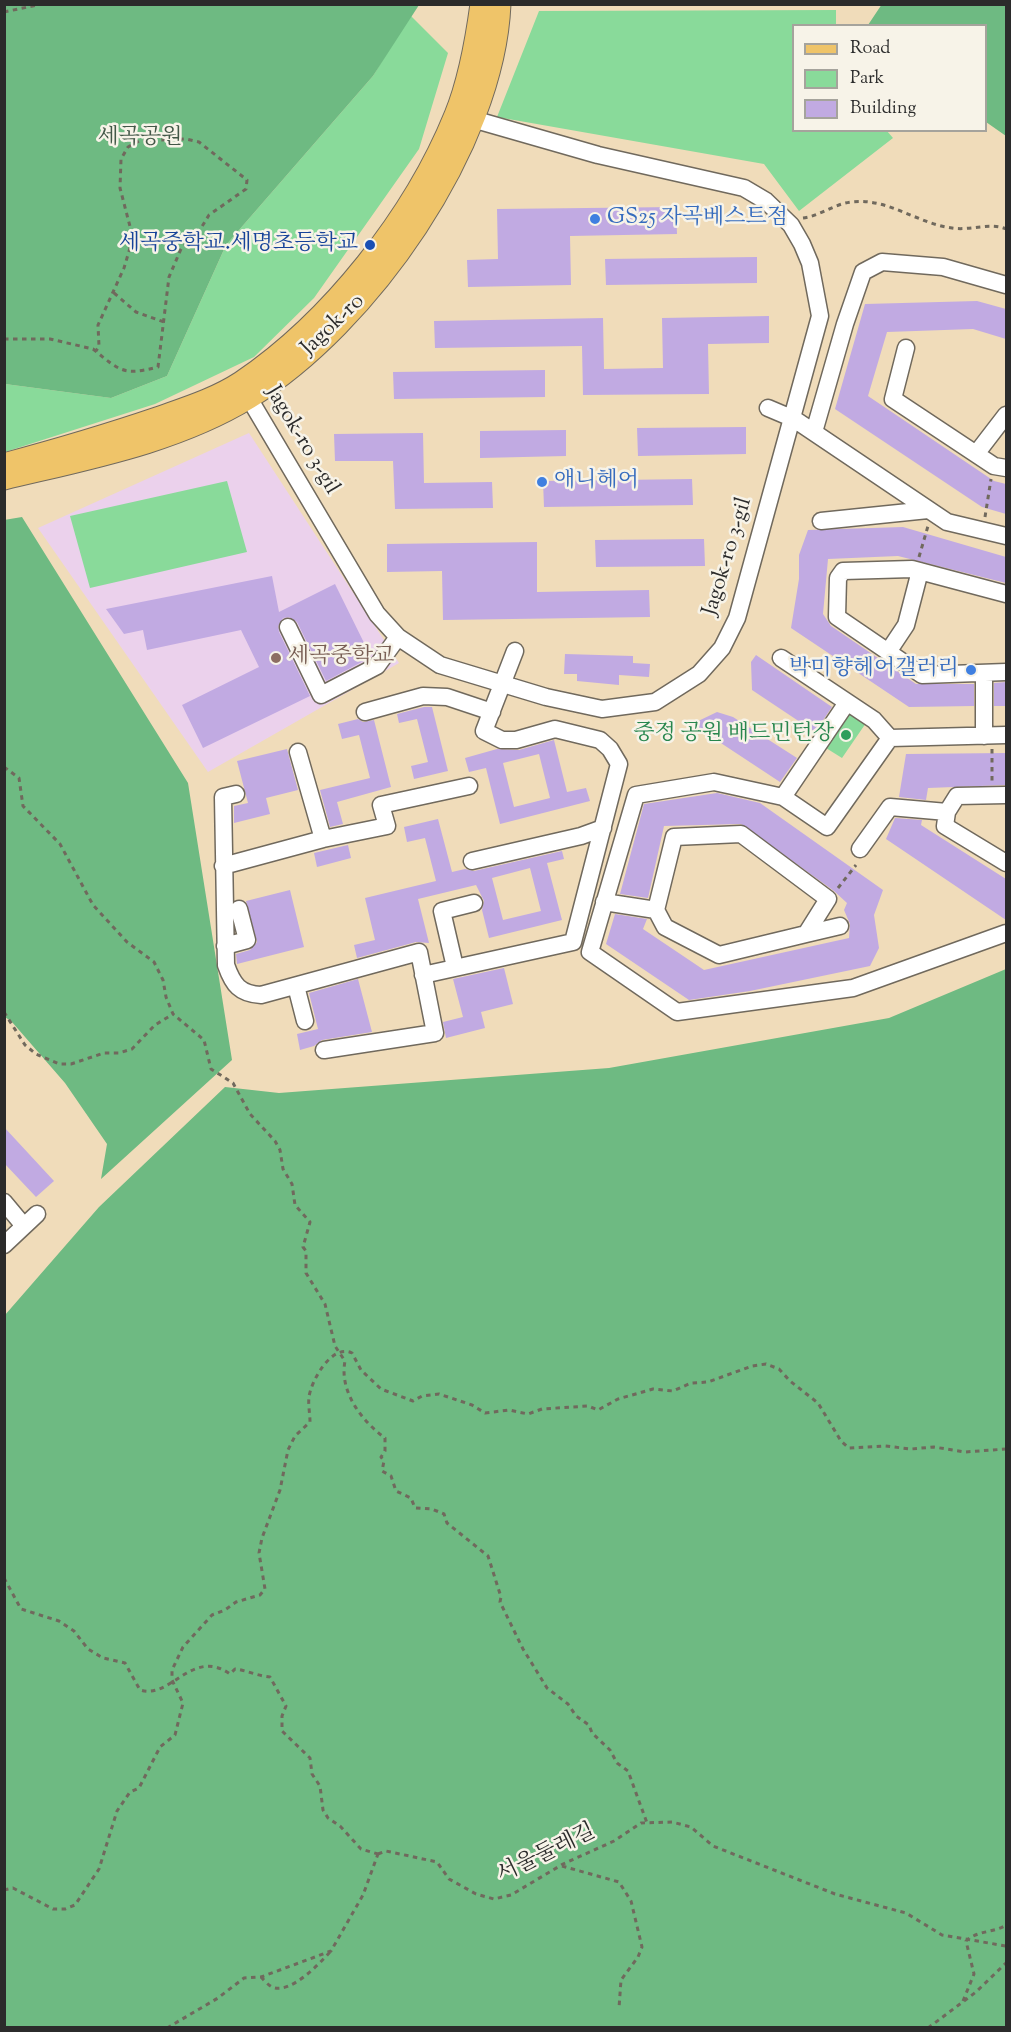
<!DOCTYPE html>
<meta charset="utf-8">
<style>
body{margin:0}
#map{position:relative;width:1011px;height:2032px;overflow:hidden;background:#f0dcba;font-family:"Sorts Mill Goudy",serif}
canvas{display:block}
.frame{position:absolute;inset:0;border:6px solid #2b2b2b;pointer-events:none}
.legend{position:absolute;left:792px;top:24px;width:195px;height:108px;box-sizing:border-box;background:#f7f3e8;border:2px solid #a5a39c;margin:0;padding:8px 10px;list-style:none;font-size:18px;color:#2b2b2b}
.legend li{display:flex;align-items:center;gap:12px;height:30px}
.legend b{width:30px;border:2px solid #a5a39c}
</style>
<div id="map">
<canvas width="1011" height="2032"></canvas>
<div class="frame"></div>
<ul class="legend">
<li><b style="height:8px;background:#efc469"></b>Road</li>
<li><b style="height:16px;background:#89da9a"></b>Park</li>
<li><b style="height:16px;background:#c1aae2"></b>Building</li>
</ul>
</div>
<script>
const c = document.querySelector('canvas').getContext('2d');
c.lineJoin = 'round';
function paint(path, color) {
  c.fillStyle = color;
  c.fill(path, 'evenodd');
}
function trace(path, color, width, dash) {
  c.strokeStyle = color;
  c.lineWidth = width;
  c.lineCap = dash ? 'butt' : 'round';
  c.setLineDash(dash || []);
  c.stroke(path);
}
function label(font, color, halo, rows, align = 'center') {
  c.font = font + ' "Sorts Mill Goudy","Noto Serif KR",serif';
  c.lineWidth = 5;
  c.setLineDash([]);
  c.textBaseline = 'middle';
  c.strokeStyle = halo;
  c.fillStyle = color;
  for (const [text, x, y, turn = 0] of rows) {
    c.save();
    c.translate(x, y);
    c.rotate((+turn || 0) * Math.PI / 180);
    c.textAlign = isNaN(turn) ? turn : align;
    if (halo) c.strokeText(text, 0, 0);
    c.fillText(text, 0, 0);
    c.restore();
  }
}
const built = new Path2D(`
 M249 433 399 663 208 772 38 528Z`);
const green = new Path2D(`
 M836 10V25L794 26V130L887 131 893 138 799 211 764 164 497 117 539 11Z
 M410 15 448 53 419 149 314 298 254 357 155 404 5 452V384L111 398 167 376 226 245 373 76Z
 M227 481 247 552 90 588 70 516Z
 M850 712 866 723 842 758 826 748Z`);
const forest = new Path2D(`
 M5 4H419V5L373 76 226 245 167 376 111 398 5 384Z
 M882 4 1006 5V136L986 122V26L868 25Z
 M22 517 188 783 232 1060 101 1179 107 1144 65 1083 12 1022 5 1017 4 520Z
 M1006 969V2027H5V1315L99 1207 225 1087 279 1093 609 1068 889 1018Z`);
const building = new Path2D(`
 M676 207 677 234 570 236 571 285 468 287 467 260 498 259 497 209Z
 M757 257V283L606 285 605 259Z
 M977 301 1006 309V339L973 329 887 332 868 396 994 481 1006 484V514L982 507 835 409 865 304Z
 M769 316V343L708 344 709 394 583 395 582 346 435 348 434 321 603 318 604 369 663 368 662 318Z
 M545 370V397L394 399 393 372Z
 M746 427V454L638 456 637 428Z
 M566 430V456L480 458V431Z
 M423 433 424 483 492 482 493 508 395 509 393 461H335L334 434Z
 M692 479 693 505 544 507 543 481Z
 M903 527 1006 557V583L898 556 828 559 823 614 831 626 916 684H974V706L909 707 791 628 799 579V555L808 530Z
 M704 539 705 566 596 567 595 540Z
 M537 542V592L649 590 650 617 443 620 442 571 387 572V544Z
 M272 576 279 612 335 584 371 657 326 681 297 622 289 617 283 618 278 626 279 632 310 696 203 748 182 705 259 667 241 630 147 650 143 630 124 634 106 609Z
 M565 654 633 656V663L650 664 649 677 619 675V685L577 681V674H564Z
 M756 655 832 707 815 732 752 690 751 662Z
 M1006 682V706H994V683Z
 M424 707H432L448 771 414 779 411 766 428 762 417 719 399 723 397 714Z
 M717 712 733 717 797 758 780 782 692 724Z
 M358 719 363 722 374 720 391 787 337 802 343 824 330 827 320 790 370 778 359 735 342 739 338 724Z
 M554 740 567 792 586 788 590 801 500 824 486 768 469 772 465 758 497 749 519 750ZM539 754 550 798 514 807 503 763Z
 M287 749 298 790 266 798 270 814 234 823V806L248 803 237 761Z
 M1006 753V785L928 788 926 800 899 797 906 754Z
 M717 793 760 803 883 890 874 915 879 948 870 966 750 991 689 1000 606 944 615 914 647 919 643 929 704 970 849 938 850 924 844 910 847 903 834 891 741 824 664 826 648 898 620 894 644 804Z
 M895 818 922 820 921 825 1006 879V920L886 839Z
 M438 819 452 872 465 869 474 871 562 851 564 859 547 863 562 920 489 938 482 910 484 901 476 885 418 899 429 943 416 942 357 958 354 945 375 940 365 898 436 881 425 838 407 842 404 827ZM530 868 541 911 503 920 492 878Z
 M348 845 351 858 317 867 314 853Z
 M290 890 304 947 237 964 236 954 250 950 257 942 246 901Z
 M504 968 513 1004 481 1012 485 1028 446 1038 443 1022 463 1017 453 979Z
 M358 979 372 1032 322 1040 314 1046 300 1050 297 1034 318 1029 309 993Z
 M4 1127 54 1181 36 1197 4 1163Z`);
const path = new Path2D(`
 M4 12 42 4
 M803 218C820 216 834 204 851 202 887 197 918 224 952 228 970 231 990 222 1006 229
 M114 293 136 312 164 322
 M4 339H50L93 349C120 371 123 376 158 367L169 277 181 249 198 233 209 215 246 189 247 180 199 142 186 139 139 141 128 147 121 159 120 188 133 238 124 268 98 325 99 346 96 351
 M985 517 991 479
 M919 557 928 526
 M992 749V782
 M4 767 19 778 23 806 60 844 93 905 127 942 154 962 163 980 166 997 173 1014 204 1040 211 1069 233 1083 250 1114 275 1141 280 1150 283 1169 292 1184 295 1205 310 1222 303 1247 306 1251V1273L325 1304 335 1346 345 1361C339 1392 362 1421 385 1438V1451L381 1457 384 1461 382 1471 391 1476 396 1491 411 1498 415 1508 432 1509 444 1514 447 1523 488 1556 501 1597 500 1602 523 1649 547 1688 568 1704 576 1716 589 1725 592 1733 610 1750 617 1763 628 1771 647 1823
 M838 888 856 865
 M4 1012 25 1045 36 1054 59 1064H71L104 1053H119L132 1049 155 1025 173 1014
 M4 1578 21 1609 59 1621 74 1631 88 1649 103 1658 125 1663 140 1690C171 1700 192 1647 230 1674L235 1669C245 1670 258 1676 270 1677L286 1706 282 1716V1731L310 1758 312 1774 320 1786 323 1810 328 1818 340 1826 361 1849 378 1854
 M378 1854 386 1851 437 1862 449 1879 476 1894 494 1899 511 1895 563 1864 614 1841 641 1823 672 1822 691 1827 713 1846 835 1894 906 1913 942 1935 1006 1946
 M562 1866 619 1882 631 1901 642 1947 638 1957 621 1980 619 2008
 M4 1890 13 1888 53 1909H65L75 1905 99 1869 117 1811 130 1792 139 1788 160 1747 175 1735 183 1703 172 1680V1670L183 1647 212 1615 225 1610 236 1602 260 1595 265 1589 259 1553 262 1538 280 1490 288 1450 295 1436 310 1422C310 1414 308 1405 309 1397 311 1381 332 1343 352 1353L361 1370 381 1389 413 1401 422 1396 439 1394 472 1405 485 1413 509 1410 528 1414 542 1409 588 1406 598 1410 618 1399 653 1389 673 1391 691 1383 708 1382 752 1366 766 1364 779 1369 790 1381 818 1403 841 1441 849 1448 885 1446 911 1449 934 1447 965 1452 1006 1449
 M261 1977C264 1980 268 1985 272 1987 290 1995 319 1964 330 1952
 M963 2001 974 1974 966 1941C978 1930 994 1933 1006 1925
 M167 2028 218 1998 244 1978 261 1977 331 1951 363 1895 378 1854
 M928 2028 976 1992 1006 1963`);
const minor = new Path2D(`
 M906 348 893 399 994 466 1006 468
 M243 388 377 614 398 637 440 665 546 697 602 709 655 702 699 674 722 648 737 618 820 316 810 263 802 244 791 225 766 201 744 188 598 155 462 116
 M768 408 794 419 947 522 1006 536
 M814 432 845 324 863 272 882 262 943 267 1006 285
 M976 454 1006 415
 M821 521 928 510
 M1006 594 912 569 843 571 838 578 837 617 922 675 1006 672
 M288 627 321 695 377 666 398 637
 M888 652 906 625 920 571
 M781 658 874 720 890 738
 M984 673V736
 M365 712 423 696 447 697 492 712
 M1006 735 890 738 827 827 783 797 714 782 636 795 590 952 677 1012 853 988 1006 933
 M236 794 223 797 226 965C233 985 240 994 261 995L419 952 435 1033 324 1050
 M1006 795 957 796 947 812 945 826 1006 863
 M783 797 846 704
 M741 834 828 899 806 934 719 955 665 927 656 910 674 837Z
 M323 839 387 826 381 805 469 786
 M860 849 890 807 947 812
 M472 861 581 836 603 828
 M223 866 323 839 298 752
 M604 902 656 910
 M806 934 840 926
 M225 946 247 940 239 909
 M455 967 442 911 474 903
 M423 975 573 942 619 764 610 749 600 740 555 729 516 740H502L484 731 515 651
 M296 986 305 1021
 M4 1202 24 1226
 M4 1245 37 1214`);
const major = new Path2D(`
 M4 464C56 450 107 435 157 418 185 408 215 399 241 382 331 321 414 216 455 115 469 81 476 41 481 4
 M4 479C87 459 175 443 249 398 368 325 494 146 500 4`);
const markers = [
 [595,219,6,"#3f7fe0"],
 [370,245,6,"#1a4fb4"],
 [542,482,6,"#3f7fe0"],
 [276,658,6,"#8d6e63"],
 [971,670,6,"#3f7fe0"],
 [846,735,6,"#2e9e5b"]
];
const parkNames = [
 ["세곡공원",140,139]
];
const shopNames = [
 ["GS25 자곡베스트점",607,219],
 ["애니헤어",554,482],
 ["박미향헤어갤러리",959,670,"right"]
];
const transitNames = [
 ["세곡중학교.세명초등학교",358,245]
];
const streetNames = [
 ["Jagok-ro",334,326,-44],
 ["Jagok-ro 3-gil",301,441,59],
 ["Jagok-ro 3-gil",729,557,-73],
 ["서울둘레길",547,1855,-26]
];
const educationNames = [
 ["세곡중학교",288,658]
];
const leisureNames = [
 ["중정 공원 배드민턴장",834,735]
];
paint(built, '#ebd1ec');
paint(green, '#89da9a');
paint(forest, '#6eba82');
paint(building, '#c1aae2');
trace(minor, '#70695d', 19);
trace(major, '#70695d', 23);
trace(path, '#70695d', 3, [4.5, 4.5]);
trace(minor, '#fff', 16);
trace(major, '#efc469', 21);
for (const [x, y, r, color] of markers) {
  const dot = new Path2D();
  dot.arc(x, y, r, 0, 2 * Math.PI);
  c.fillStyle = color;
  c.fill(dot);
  trace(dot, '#f7f3e8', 2);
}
label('22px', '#425747', '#f7f3e8', parkNames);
label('22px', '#366cbe', '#f7f3e8', shopNames, 'left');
label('22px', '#164399', '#f7f3e8', transitNames, 'right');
label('22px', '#2b2b2b', '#f7f3e8', streetNames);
label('22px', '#785e54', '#f7f3e8', educationNames, 'left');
label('22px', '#27864d', '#f7f3e8', leisureNames, 'right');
</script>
